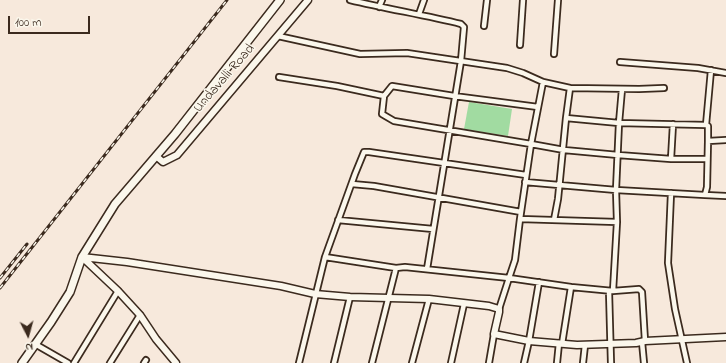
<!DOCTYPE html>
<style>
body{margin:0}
#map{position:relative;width:726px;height:363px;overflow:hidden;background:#f7e9dc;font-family:"Indie Flower",sans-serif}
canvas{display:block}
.north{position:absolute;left:8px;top:315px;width:40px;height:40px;-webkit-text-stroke:3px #fbf7ec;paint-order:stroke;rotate:174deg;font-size:11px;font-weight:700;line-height:16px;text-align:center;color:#3b2a1e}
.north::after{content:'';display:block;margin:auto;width:14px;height:18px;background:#3b2a1e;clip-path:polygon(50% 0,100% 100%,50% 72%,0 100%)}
.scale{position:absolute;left:8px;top:16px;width:82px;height:18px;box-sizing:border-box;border:2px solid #3b2a1e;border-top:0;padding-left:5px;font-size:12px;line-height:14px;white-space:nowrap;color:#3b2a1e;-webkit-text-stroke:3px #fbf7ec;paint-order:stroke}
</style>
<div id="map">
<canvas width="726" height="363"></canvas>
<div class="north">N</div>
<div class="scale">100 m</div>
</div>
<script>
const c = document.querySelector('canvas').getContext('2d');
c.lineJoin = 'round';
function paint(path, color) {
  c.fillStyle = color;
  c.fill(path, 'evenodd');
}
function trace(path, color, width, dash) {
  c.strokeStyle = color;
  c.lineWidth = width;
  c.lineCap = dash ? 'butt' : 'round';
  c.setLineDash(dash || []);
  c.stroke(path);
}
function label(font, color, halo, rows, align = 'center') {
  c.font = font + ' "Indie Flower",sans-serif';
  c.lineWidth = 3;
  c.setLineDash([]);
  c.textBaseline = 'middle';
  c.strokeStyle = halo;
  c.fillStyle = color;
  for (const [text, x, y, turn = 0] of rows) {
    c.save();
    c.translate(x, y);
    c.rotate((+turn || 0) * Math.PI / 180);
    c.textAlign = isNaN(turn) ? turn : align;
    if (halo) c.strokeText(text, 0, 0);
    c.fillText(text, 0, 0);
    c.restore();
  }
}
const green = new Path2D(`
 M469 102 512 109 508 136 464 129Z`);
const street = new Path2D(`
 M350 0C387 9 425 15 461 24L464 27 461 61 427 269
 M379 7 382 0
 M419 14 424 0
 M484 26 487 0
 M278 36 360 54 407 53 507 68 523 73 543 82 570 88 566 118 619 123 622 89
 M520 45 523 0
 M554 54 558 0
 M620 62 698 68 726 73
 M279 77 337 86 384 96
 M570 88 639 89 664 88
 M538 107 454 96 392 86 384 96 382 114 394 121 531 144 543 82
 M706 125 711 70
 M671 159 673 124
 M525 182 616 190 705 195 707 187 708 141 726 140
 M352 184 374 186 521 212
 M671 193 668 263 675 309 687 363
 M705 195 726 196
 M520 219 617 222
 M338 220 433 229
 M554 220 558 199 566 118
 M325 257 396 268
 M609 291 611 363
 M613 291 617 222 616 190 619 123 706 125 708 126V141
 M499 309 509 278 571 287 613 291 639 289 642 292 645 341
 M642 342 644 363
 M35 344 68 363
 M562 344 571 287
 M74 363 118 291
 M110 363 140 315
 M144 363 146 360
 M299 363 325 257 355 174 364 152H369L526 175
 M334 363 350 297
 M372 363 396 268 405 267 509 278 515 260 520 219 531 144 564 150 618 155 671 159H706
 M412 363 429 299
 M451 363 464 304
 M489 363 494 334
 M524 363 529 341 539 282
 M557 363 559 343
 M583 363 585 345`);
const secondary = new Path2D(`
 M156 156 163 162 177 155 308 0
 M82 257 127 262 281 286 315 294 350 297 429 299 489 306 499 309V312L494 334 529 341 577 345 636 343 645 341 726 337
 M82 257 118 291 140 315 156 339 176 363`);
const primary = new Path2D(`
 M22 363 51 322 70 292 82 257 115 204 175 134 280 0`);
const rail = new Path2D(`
 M0 278 27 244
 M0 288 227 0`);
const streetNames = [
 ["Undavalli Road",225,79,-49]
];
paint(green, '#a1dba1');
trace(street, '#3b2a1e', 8);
trace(secondary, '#3b2a1e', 9);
trace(primary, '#3b2a1e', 10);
trace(street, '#fbf7ec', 4.5);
trace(secondary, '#fbf7ec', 6);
trace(primary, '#fbf7ec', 7);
trace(rail, '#3b2a1e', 3);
trace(rail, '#fbf7ec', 1.5, [4.5]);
label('14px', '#3b2a1e', '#fbf7ec', streetNames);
</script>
